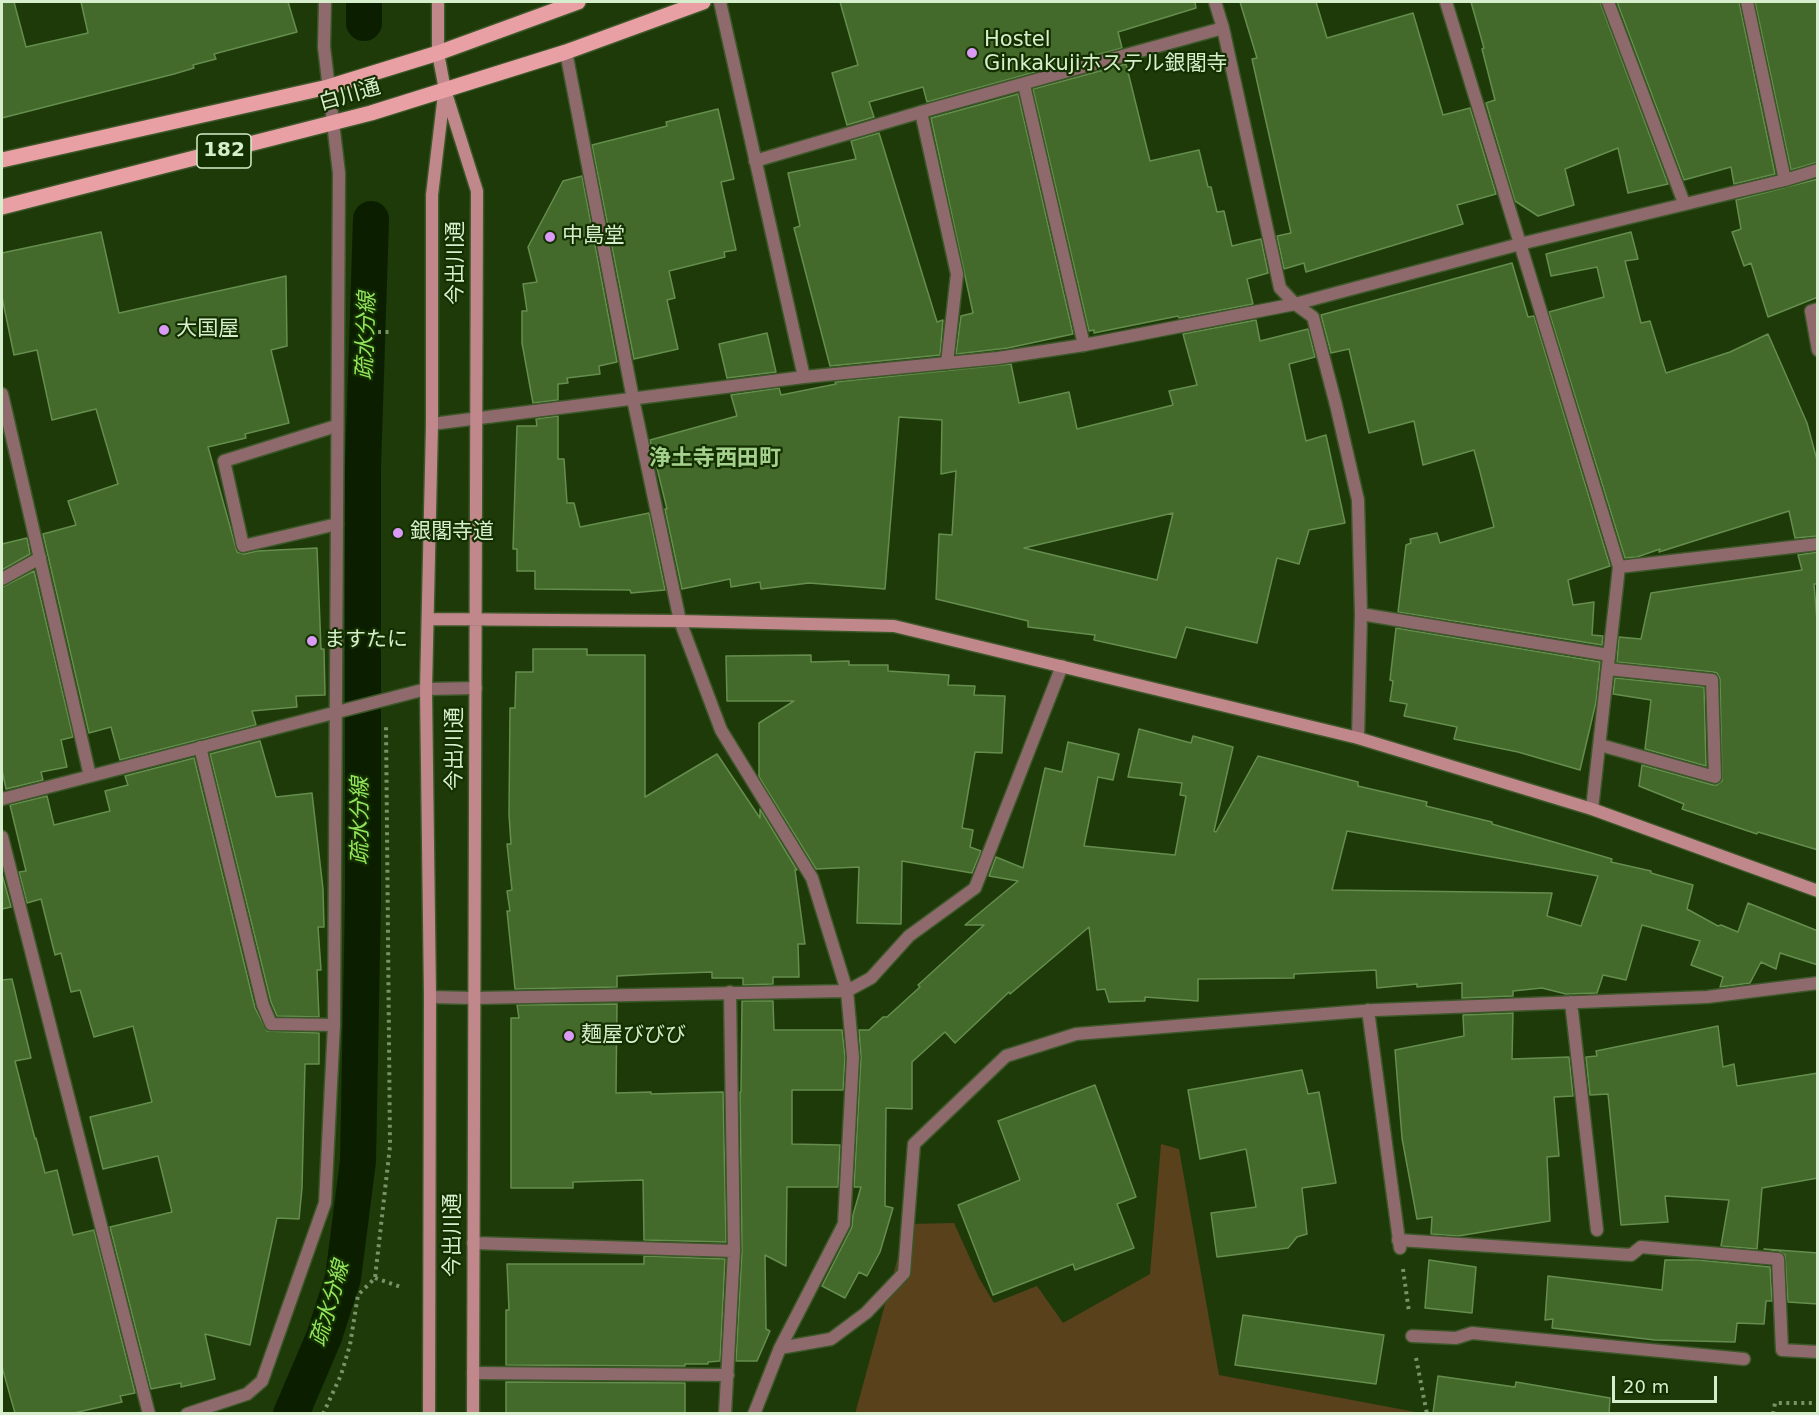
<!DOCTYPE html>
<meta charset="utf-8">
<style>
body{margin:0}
#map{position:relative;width:1819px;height:1415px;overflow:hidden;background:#1e3a09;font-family:"DejaVu Sans",sans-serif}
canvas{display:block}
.frame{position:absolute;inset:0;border:3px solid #d7eecc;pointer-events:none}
.scale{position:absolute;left:1612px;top:1376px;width:105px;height:27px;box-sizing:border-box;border:3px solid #d7eecc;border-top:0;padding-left:8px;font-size:18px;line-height:21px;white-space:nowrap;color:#d7eecc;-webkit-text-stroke:4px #143000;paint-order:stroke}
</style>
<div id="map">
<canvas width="1819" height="1415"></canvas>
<div class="frame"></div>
<div class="scale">20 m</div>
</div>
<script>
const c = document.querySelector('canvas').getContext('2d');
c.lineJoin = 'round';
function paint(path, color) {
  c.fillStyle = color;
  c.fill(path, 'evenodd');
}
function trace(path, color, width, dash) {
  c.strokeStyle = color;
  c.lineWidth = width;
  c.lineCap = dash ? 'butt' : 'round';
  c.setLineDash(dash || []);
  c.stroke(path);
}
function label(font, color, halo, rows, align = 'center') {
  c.font = font + ' "DejaVu Sans","Noto Sans JP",sans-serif';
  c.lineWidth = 4.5;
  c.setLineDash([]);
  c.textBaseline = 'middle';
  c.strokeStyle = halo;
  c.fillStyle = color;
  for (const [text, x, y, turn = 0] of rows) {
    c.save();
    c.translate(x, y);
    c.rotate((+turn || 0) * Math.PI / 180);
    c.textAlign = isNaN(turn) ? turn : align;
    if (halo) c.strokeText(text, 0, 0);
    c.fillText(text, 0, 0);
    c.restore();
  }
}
const green = new Path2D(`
 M1161 1144 1179 1149 1219 1375 1421 1413 855 1414 907 1224 954 1223 979 1278 994 1303 1037 1286 1063 1323 1150 1274Z`);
const canal = new Path2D(`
 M364 23V2
 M291 1414 324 1337 343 1278 358 1161 363 901V468L371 219`);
const building = new Path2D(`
 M2 2H14L26 47 88 33 81 2H288L297 32 214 54 216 59 193 65 194 68 174 74 2 118Z
 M840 2H1195L1196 8 1118 32 1122 48 927 102 923 87 869 102 874 117 847 125 832 73 858 65Z
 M1240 2H1316L1327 38 1413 13 1443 115 1470 108 1496 194 1457 205 1463 224 1306 272 1304 263 1284 269 1277 236 1291 233 1252 59 1257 58Z
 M1471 2H1600L1668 184 1628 193 1618 148 1565 169 1574 205 1538 216 1515 201 1486 103 1495 100 1482 49 1484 48Z
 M1617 2H1739L1775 174 1734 184 1731 167 1684 180Z
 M1755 2H1818V162L1791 170Z
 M1126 64 1150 161 1199 150 1208 187H1211L1217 212 1224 211 1232 246 1261 239 1268 273 1247 279 1253 304 1179 318 1178 316 1094 333V330L1089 331 1033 89Z
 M1018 94 1073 334 1008 348 956 354 961 316 973 313 931 118Z
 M718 109 734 179 721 182 736 250 724 252 725 257 669 271 675 298 667 300 678 349 634 359 592 145 667 126 666 122Z
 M879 133 937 322 943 320 940 355 830 366 794 228 800 226 788 173 856 159 851 141Z
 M582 176 617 362 599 366 600 374 567 378 568 383 558 384V400L533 403 522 343V311H527L523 284 537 282 528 247 563 181Z
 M1818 179V297L1768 317 1751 263 1744 266 1732 232 1741 229 1736 200Z
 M101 232 119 313 286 276 287 346 271 350 289 423 245 434 246 438 208 447 237 552 244 554 257 551 317 548 321 649H324L325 695 296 696 297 707 252 711 256 725 120 760 111 727 89 733 43 534 76 525 68 501 118 484 96 409 52 420 37 350 14 355 2 297V253Z
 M1631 232 1638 259 1625 261 1641 323 1650 321 1666 373 1730 352 1768 334 1807 423 1818 464V536L1795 538 1789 511 1659 552 1660 549 1637 557 1625 558 1549 312 1604 297 1597 267 1551 276 1546 254Z
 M1512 263 1528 317 1534 316 1610 566 1568 580 1573 605 1594 602 1592 635 1603 636 1602 645 1398 612 1406 545 1411 543 1410 539 1437 533 1440 543 1494 527 1480 472 1474 450 1423 465 1414 421 1369 433 1349 349 1331 353 1321 315Z
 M1256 320 1260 341 1308 329 1315 357 1289 364 1306 441 1326 435 1345 523 1309 530 1299 564 1277 558 1257 643 1186 627 1176 658 1094 640 1095 635 1028 627V621L936 599 939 534 952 535 956 471 941 474 942 420 899 417 885 589 809 583 761 589 760 582 731 587 730 579 682 589 665 509H667L650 440 737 416 731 395 779 388 781 395 836 384 835 382 1011 364 1019 403 1069 392 1077 429 1173 405 1169 391 1197 385 1183 334ZM1173 513 1157 580 1024 548Z
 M767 333 776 372 727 378 719 344Z
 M558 416V459H564L567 503H574L580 527 649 513 665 590 631 593 630 590 535 589V571H517V549H513L517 426H537L536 419Z
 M27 538 30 554 2 570V544Z
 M1818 552V584H1814L1818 633V850L1758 832 1757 834 1682 809 1684 804 1639 786 1642 765 1713 785H1717L1722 781 1720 679 1717 673 1713 672 1617 662 1619 637 1641 639 1651 593 1802 570 1798 555Z
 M34 571 73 737 61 740 67 767 41 772 43 780 6 789 2 770V587Z
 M1396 628 1600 662 1596 702 1580 770 1518 752 1454 739 1457 727 1404 716 1407 704 1390 701 1393 681 1390 680Z
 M533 649H587V655H645V797L717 754 760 818V809L797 870H795L805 944H798L799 977H773V984L743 985V978H712V972L656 974 617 976V987L515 989 507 911H510L507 891 512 890 507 844H511L509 815 510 708H515L516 672H533Z
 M811 655V662L849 661V665H888V671L949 675 948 685 975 686 974 695 1005 696 1002 753 975 752 962 828 973 830 970 847 981 851 972 873 902 861 901 924 857 923 859 867 816 869 759 777V723L794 701H727L726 656Z
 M1615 678 1704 687 1706 766 1645 749 1651 700 1613 694Z
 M1139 729 1191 743 1193 736 1233 747 1214 831 1216 832 1258 756 1358 782V786L1427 802 1426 806 1492 822V824L1612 859 1611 862 1651 871V873L1693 885 1687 909 1718 926 1721 925 1738 932 1748 903 1818 931V965L1780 953 1776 969 1761 962 1750 983 1720 987 1723 977 1691 965 1700 941 1642 925 1626 980 1603 975 1597 993 1566 994 1542 988 1513 991V996L1462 998V983L1417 987V984L1377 988 1376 970 1294 974V978L1198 979V1001L1145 997V1001L1109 1002 1105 989 1097 990 1089 927 1010 994 1009 992 955 1043 945 1032 912 1062V1109L886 1108 885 1206 893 1208 880 1252 867 1276 859 1272 845 1298 822 1286 852 1227 853 1215 861 1187H854L861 1057 859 1030H869L883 1017H887L920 987 918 985 984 925H965L1018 881 989 876 996 857 1023 868 1045 768 1062 772 1068 742 1119 754 1113 780 1098 777 1084 846 1175 855 1186 796 1180 795 1182 783 1128 777ZM1347 831 1598 876 1581 926 1547 916 1552 893 1332 890Z
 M260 741 276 797 312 793 323 889 324 927H318L321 970H317L319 1017 277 1016 271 1002 210 754Z
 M194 758 255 1008 267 1031 319 1033V1064H305L302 1188 299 1219 277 1218 250 1345 205 1334 215 1379 181 1387V1383L151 1389 110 1227 172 1212 158 1156 103 1169 90 1117 152 1102 133 1026 94 1037 80 990 71 992 61 953 55 955 41 899 27 903 19 872 26 871 10 805 47 796 54 825 110 811 105 791 128 785 125 776Z
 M2 874 11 907 2 909Z
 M12 979 31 1058 15 1061 35 1139 36 1138 45 1173 57 1170 73 1235 94 1230 135 1393 120 1396 122 1402 74 1413H15L2 1367V980Z
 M742 1001H773L774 1030H842L845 1057 843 1090H792V1144L840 1145 838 1187H787L786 1266 765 1255 766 1329 770 1331 757 1361H736L742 1251 740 1092H741Z
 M617 1004 616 1093 651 1092V1094L723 1092 726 1242 644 1240 643 1180 573 1182V1188H511V1018H519L517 1005Z
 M1513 1013 1512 1059 1569 1057 1573 1096 1554 1097 1559 1156 1547 1157 1550 1221 1458 1236 1431 1234 1432 1217 1417 1219 1402 1138 1395 1050 1464 1036 1463 1015Z
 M1718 1026 1723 1067 1734 1064 1737 1086 1818 1073V1178L1762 1188 1757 1249 1721 1246 1729 1200 1665 1196 1668 1222 1621 1225 1608 1094 1590 1095 1586 1057 1597 1056 1596 1051Z
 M1302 1070 1308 1094 1319 1092 1336 1183 1302 1188 1307 1234 1297 1237 1288 1248 1217 1257 1211 1213 1256 1207 1246 1149 1200 1159 1188 1090Z
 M1095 1085 1136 1197 1117 1204 1134 1248 1075 1270 1073 1264 993 1295 958 1205 1020 1180 998 1121Z
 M1764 1249 1818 1253V1304L1788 1302 1785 1255 1779 1251Z
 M644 1256 725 1259 720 1361 708 1362V1364H685V1366L506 1365V1310H509L507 1264H644Z
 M1429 1260 1476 1267 1472 1313 1425 1308Z
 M1665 1260H1698L1770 1267 1772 1301H1766L1764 1324 1737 1323 1735 1342 1655 1340 1552 1328 1553 1319 1545 1320 1548 1276 1662 1290Z
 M1243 1315 1384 1335 1376 1384 1235 1365Z
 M1438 1376 1515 1387 1516 1382 1610 1398 1609 1413H1433Z
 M506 1382 685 1383V1413H506Z`);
const path = new Path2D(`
 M363 332H389
 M1403 1269 1409 1312
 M375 1278 401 1287
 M1416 1358 1427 1414
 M323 1414 341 1375 350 1345 358 1295 375 1278 390 1146 386 724
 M1773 1414 1775 1403H1818`);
const lane = new Path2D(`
 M1608 2 1684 203
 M1747 2 1785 180
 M1024 85 1084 345
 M921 112 957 274 947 363
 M1818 309 1811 311 1818 350
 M336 426 224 461 243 546 337 524
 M2 579 40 558
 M1600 745 1715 777 1712 680 1608 669
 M200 747 263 1005 271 1024 334 1025
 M1398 1240 1631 1255 1641 1247 1778 1259 1782 1350 1818 1352
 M473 1243 734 1251
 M1412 1336 1456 1338 1472 1333 1744 1359
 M473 1373 728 1375
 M725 1414 734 1251 730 992`);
const street = new Path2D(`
 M720 2 804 377
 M1215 2 1223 28 1280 288 1295 304 1313 317 1336 405 1358 500 1361 614 1358 738
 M1446 2 1619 567 1592 809
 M566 52 633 399 680 621 721 730 812 878 847 991 853 1057 844 1224 780 1348 754 1414
 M755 161 921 112 1223 28
 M2 394 90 776
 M432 424 804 377 998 358 1084 345 1295 304 1520 244 1785 180 1818 170
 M1619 567 1818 544
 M1361 614 1609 655
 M2 799 426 689 476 688
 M2 837 149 1414
 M430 997 474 998 847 991 871 978 909 936 975 888 1062 666
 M1571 1002 1597 1230
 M1368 1010 1400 1248
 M780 1348 831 1339 866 1313 904 1273 914 1144 1006 1056 1076 1034 1375 1010 1707 997 1818 983
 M187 1414 247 1394 262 1381 325 1203 334 1025 339 173 324 47 325 2`);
const secondary = new Path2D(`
 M438 2V53L445 90 477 191 473 1414
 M429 619 680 621 894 626 1358 738 1592 809 1818 891
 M429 1414 430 997 426 689 432 424V195L444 94`);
const primary = new Path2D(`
 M2 160 328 87 438 53 578 2
 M2 207 371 113 566 52 703 2`);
const markers = [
 [972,53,6,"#da9af6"],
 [550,237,6,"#da9af6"],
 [164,330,6,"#da9af6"],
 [398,533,6,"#da9af6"],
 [312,641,6,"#da9af6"],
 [569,1036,6,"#da9af6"]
];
const shields = [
 [224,151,54]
];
const shieldNames = [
 ["182",224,151]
];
const poiNames = [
 ["Hostel",984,41],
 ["Ginkakujiホステル銀閣寺",984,65],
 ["中島堂",562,237],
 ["大国屋",176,330],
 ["銀閣寺道",410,533],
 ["ますたに",324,641],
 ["麺屋びびび",581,1036]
];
const streetNames = [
 ["白川通",350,96,-16],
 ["今出川通",457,263,-90],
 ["今出川通",456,749,-90],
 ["今出川通",454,1235,-90]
];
const waterNames = [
 ["疏水分線",367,336,-88],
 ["疏水分線",361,821,-90],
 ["疏水分線",331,1304,-74]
];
const neighbourhoodNames = [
 ["浄土寺西田町",715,459]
];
paint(green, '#59411c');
trace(canal, '#0b1f00', 36);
paint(building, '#436a2b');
trace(building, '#658e4e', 1.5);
trace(lane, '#3c5728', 15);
trace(street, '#3c5728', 15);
trace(secondary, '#3c5728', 15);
trace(primary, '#3c5728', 18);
trace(path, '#799369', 4, [3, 4.5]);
trace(lane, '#8e6a6c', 12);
trace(street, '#8e6a6c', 12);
trace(secondary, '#c1888c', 12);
trace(primary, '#e9a0a5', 15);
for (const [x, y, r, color] of markers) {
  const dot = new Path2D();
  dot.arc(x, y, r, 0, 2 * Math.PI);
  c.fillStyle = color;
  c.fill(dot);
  trace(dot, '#143000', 2);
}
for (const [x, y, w] of shields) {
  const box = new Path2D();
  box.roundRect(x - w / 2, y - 17, w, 34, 4.5);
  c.fillStyle = '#143000';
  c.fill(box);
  trace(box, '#d7eecc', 1.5);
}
label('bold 20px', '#d7eecc', null, shieldNames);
label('21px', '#d7eecc', '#143000', poiNames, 'left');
label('21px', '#d7eecc', '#143000', streetNames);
label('italic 22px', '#92e45c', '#143000', waterNames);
label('bold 22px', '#a5d18e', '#143000', neighbourhoodNames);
</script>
